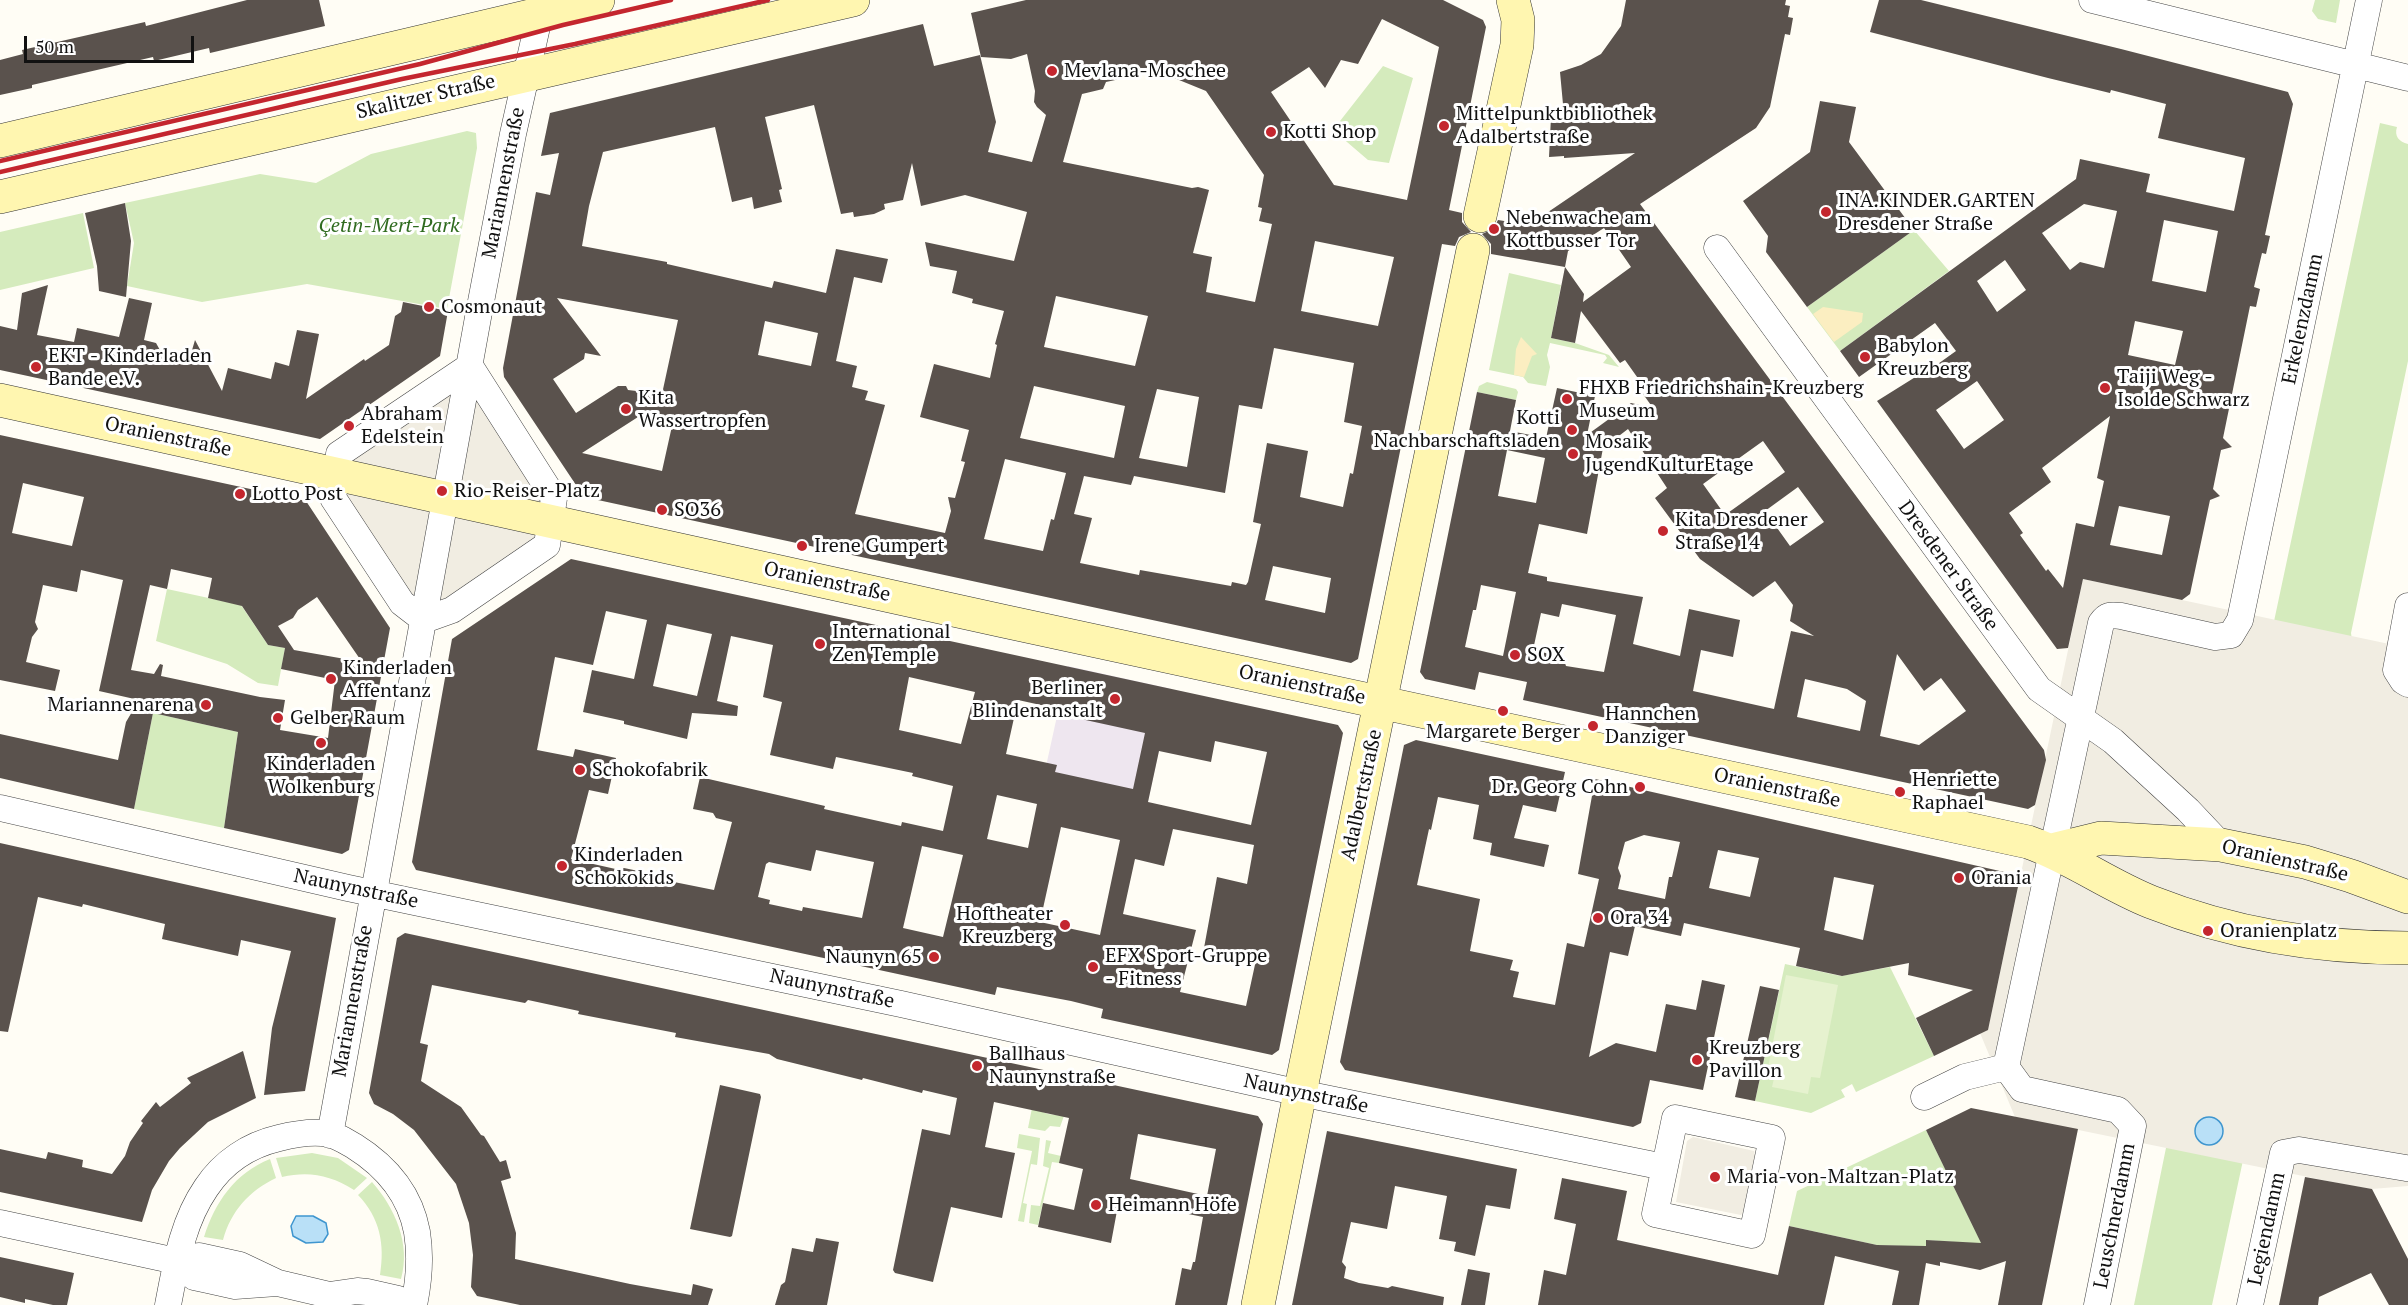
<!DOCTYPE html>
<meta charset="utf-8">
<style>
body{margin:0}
#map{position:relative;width:2408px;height:1305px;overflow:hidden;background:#fffdf5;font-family:"PT Serif",serif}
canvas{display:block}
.scale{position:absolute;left:24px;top:36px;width:170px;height:27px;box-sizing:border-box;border:3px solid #111;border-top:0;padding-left:8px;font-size:18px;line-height:21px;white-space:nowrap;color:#111;-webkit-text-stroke:4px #fff;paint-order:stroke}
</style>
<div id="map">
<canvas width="2408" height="1305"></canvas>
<div class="scale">50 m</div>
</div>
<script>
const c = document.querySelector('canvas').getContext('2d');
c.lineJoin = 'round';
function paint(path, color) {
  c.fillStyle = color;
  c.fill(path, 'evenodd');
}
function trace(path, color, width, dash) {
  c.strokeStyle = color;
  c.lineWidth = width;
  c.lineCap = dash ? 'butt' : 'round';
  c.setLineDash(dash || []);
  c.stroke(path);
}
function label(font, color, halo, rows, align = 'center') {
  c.font = font + ' "PT Serif",serif';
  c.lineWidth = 6;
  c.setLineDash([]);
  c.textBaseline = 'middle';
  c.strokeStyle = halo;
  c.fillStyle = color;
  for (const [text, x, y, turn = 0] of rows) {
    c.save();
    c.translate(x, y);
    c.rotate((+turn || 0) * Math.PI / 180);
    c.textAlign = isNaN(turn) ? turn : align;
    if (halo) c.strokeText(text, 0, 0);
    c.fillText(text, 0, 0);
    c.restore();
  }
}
const industrial = new Path2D(`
 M1068 666 1172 689 1139 844 1034 821Z`);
const green = new Path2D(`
 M2315 0H2340L2336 23 2318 19 2312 11Z
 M1383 66 1413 78 1389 163 1368 160 1333 130Z
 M2380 123 2397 127C2394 136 2399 142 2408 144V361L2351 633 2352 640 2273 626Z
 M467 131 476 133 477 148 447 309 307 284 202 302 127 286 134 243 125 203 260 174 316 183 371 154Z
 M83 213 94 268 0 290V232Z
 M1914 230 1949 271 1840 351 1807 307Z
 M1509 273 1561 285 1551 338 1575 343 1609 355 1619 367 1603 363 1607 358 1605 355 1550 343 1547 355 1550 367 1546 386 1528 383 1523 377 1489 370Z
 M1487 382 1516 389 1518 392 1516 400 1477 392 1479 386Z
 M167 589 241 605 268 645 285 648 278 686 258 683 227 664 156 641Z
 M153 713 238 732 224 828 134 809Z
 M1785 964 1841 976 1890 967 1934 1056 1856 1092 1852 1084 1841 1090 1845 1097 1811 1113 1755 1101Z
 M1032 1108 1048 1114 1064 1116 1060 1127 1050 1126 1045 1131 1028 1128Z
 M1926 1130 1982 1244 1926 1240V1247L1877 1245 1789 1226 1797 1191Z
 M1019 1134 1040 1138 1037 1165 1031 1164 1023 1203 1027 1204 1024 1222 1018 1221 1032 1151 1017 1148Z
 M1046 1140 1051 1141 1048 1153 1061 1156 1059 1163 1052 1162 1038 1225 1029 1223 1031 1205 1040 1206 1049 1168 1043 1166Z
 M2167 1143 2245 1151 2212 1305H2134Z
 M312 1153 338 1158 367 1178 354 1190C330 1175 309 1171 282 1177L276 1158Z
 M270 1159 276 1178C249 1191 231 1211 223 1240L204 1237C215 1202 235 1173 270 1159Z
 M372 1182C395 1208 411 1244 401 1279L380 1275C385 1244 380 1218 358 1195Z`);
const sand = new Path2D(`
 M1823 307 1863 313 1862 322 1834 342 1813 314Z
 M1521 337 1537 354 1532 356 1524 377 1514 375 1516 349Z`);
const pitch = new Path2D(`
 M1786 975 1838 985 1820 1078 1811 1077 1808 1094 1772 1087 1776 1070 1768 1068Z`);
const plaza = new Path2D(`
 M470 366 554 498 547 545 424 620 333 498 339 454Z
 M2083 579 2408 648V1186L2372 1189 2347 1185 2015 1117 1980 1033 1989 1025Z
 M1693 1137 1754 1151 1755 1155 1744 1211 1741 1215 1676 1202 1687 1141Z`);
const water = new Path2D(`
 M2195 1131a14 14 0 1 1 28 0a14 14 0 1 1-28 0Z
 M296 1216H313L326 1223 328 1234 323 1242 306 1243 293 1236 291 1226Z`);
const building = new Path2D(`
 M247 0H319L325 26 210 53 209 48 154 61 153 57 32 85V88L0 95V60L23 54 22 50 145 22 146 26Z
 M1026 0H1443L1483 20 1486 27 1449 210 1462 213V222L1471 232 1459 237 1455 246 1442 244 1358 659 1351 663 584 497 504 377 503 368 536 192 550 195 559 153 541 156 550 113 923 24 934 66 980 55 996 122 988 152 1032 162 1046 115 1037 107 1034 102 1035 91 1027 54 1011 59 981 57 971 13ZM1382 19 1439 47 1407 200 1334 185 1271 92 1309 67 1325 88 1341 60 1358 64ZM1157 71 1206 91 1264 175 1258 207 1262 208 1259 221 1272 224 1255 302 1206 292 1212 257 1193 253 1209 190 1198 187 1192 188 1063 162 1082 94 1103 89 1106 82ZM814 105 841 214 853 212 854 217 874 214 885 209 884 204 903 200 912 163 921 206 965 195 1027 212 1014 261 925 242 930 266 957 271 952 293 973 299 972 303 1004 311 995 344 997 345 990 378 934 364 920 417 969 430 961 461 965 462 955 498 948 497 951 511 945 533 855 514 885 405 865 400 868 391 852 387 857 366 836 361 854 277 882 283 888 259 836 249 826 293 774 281 772 288 667 264V262L582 246 589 206 603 152 715 127 732 202 752 197 754 209 782 202 779 190 782 189 765 117ZM1315 241 1394 257 1378 326 1301 311ZM1056 296 1148 316 1135 366 1044 347ZM557 298 678 320 662 394 628 390 626 386H618L576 413 553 379 584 359 585 353 601 356ZM765 321 818 333 811 366 758 355ZM1274 348 1354 363 1344 422 1362 426 1353 474 1350 473 1343 507 1300 497 1308 451 1267 443 1253 522 1261 524 1248 582 1246 585 1232 582 1231 586 1140 570 1139 575 1080 563 1092 518 1074 514 1084 476 1131 485 1134 476 1225 493 1239 405 1262 409ZM1034 386 1125 406 1114 458 1020 438ZM1157 389 1199 397 1187 467 1139 458ZM638 417 672 426 662 471 582 453ZM1005 459 1066 473 1054 520 1051 519 1043 551 984 539ZM1273 566 1331 578 1325 613 1265 600Z
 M1626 0H1786L1785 5 1790 6 1788 17 1793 18 1790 35 1785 34 1770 107 1756 128 1640 204 2044 750 2046 760 2035 805 2028 809 1523 700 1527 682 1479 672 1475 690 1425 679 1420 672 1477 392 1516 400 1510 431 1546 438 1557 388 1595 396 1587 435 1631 403 1653 408 1643 394 1647 391 1625 360 1620 363 1581 311 1575 343 1551 338 1565 267 1584 294 1583 302 1631 267 1604 228 1568 251 1565 267 1491 254V244L1482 234 1493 229 1498 220 1529 225 1635 153 1564 158V156L1549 157 1551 117 1564 115 1560 72 1581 65 1601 54 1621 26ZM1628 429 1667 488 1655 498 1700 559 1753 597 1775 581 1793 605 1790 621 1814 636 1791 631 1774 709 1693 691 1701 650 1733 657 1740 620 1689 609 1680 656 1633 644 1643 597 1547 581V577L1528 573 1539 524 1587 534 1603 448ZM1763 441 1785 472 1725 515 1703 484ZM1507 450 1545 458 1536 503 1498 496ZM1798 487 1824 522 1790 546 1765 511ZM1481 585 1516 592 1503 656 1465 647 1473 610H1476ZM1562 604 1616 615 1604 672 1566 666 1565 663 1549 659 1550 654 1533 650 1541 613 1559 617ZM1897 654 1924 691 1941 678 1966 711 1919 745 1880 736ZM1805 679 1847 689 1866 701 1860 731 1797 717Z
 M1879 0H1921L2121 49 2288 92 2293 104 2265 235 2270 236 2266 254 2262 253 2254 287 2260 289 2256 307 2250 306 2223 438 2232 447 2221 450 2213 489 2220 496 2210 500 2190 594 2182 600 2083 579 2068 648 2057 649 1877 401 1933 366H1935L1956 351 1935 323 1859 377 1840 351 2076 179 2080 159 2150 174 2146 192 2234 211 2245 158 2158 138 2166 104 2111 90 2110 93 2048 78 1870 32ZM2084 204 2117 211 2104 268 2080 262 2070 270 2042 233ZM2164 220 2218 231 2206 292 2152 281ZM2005 260 2026 290 1997 312 1977 281ZM2135 321 2183 331 2175 365 2128 355ZM1977 381 2004 420 1964 449 1936 410ZM2110 416 2097 478 2104 481 2094 527 2076 523 2063 588 2048 569 2046 571 2020 535 2023 533 2009 513 2051 482 2042 468ZM2119 506 2170 516 2162 555 2110 545Z
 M1820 101 1856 107 1849 142 1914 230 1807 307 1766 252 1768 236 1743 201 1810 152Z
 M125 203 131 241 126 297 99 291 97 266 85 213Z
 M48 285 37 335 74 342 77 328 119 337 129 298 152 303 144 340 156 343 161 352 190 357 195 340 222 391 228 368 271 379 275 362 289 366 297 330 319 334 306 399 364 359 365 361 389 345 395 316 401 312 403 302 448 311 440 356 320 439 0 370V326L17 330 22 293Z
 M0 435 306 501 390 628 349 850 342 854 224 828 238 732 153 713 134 809 0 778V734L118 760 126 722 139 700 99 691 123 580 81 570 77 592 43 585 35 622 38 629 32 637 26 662 60 670 55 691 0 680ZM23 483 84 497 72 546 12 533ZM171 569 212 578 208 598 242 606 268 645 285 648 281 669 335 680 328 738 280 730 285 700 260 697 161 676 163 665 160 664 154 674 131 670 150 585 167 589ZM317 597 324 607 362 662 294 650 278 626 293 618 298 610Z
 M571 559 1338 725 1343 733 1279 1050 1272 1055 1101 1018 1103 1009 1071 1001 997 987 995 995 416 870 412 862 452 639ZM606 611 647 620 634 679 592 670 583 712 624 721V724L687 739 692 713 737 716 738 706 717 701 731 636 773 645 763 697 782 702 770 755 833 769 836 757 913 773 912 776 953 786 943 831 902 822 901 826 824 809 825 806 700 777 693 809 713 813 716 818 732 822 714 890 649 877 648 873 624 868 620 870 571 859 589 790 608 794 616 758 575 749 573 757 537 750 555 657 593 665ZM667 624 712 634 697 696 653 686ZM909 677 975 692 961 744 899 730ZM1018 700 1059 709 1058 714 1145 733 1133 789 1055 772 1057 765 1006 754ZM1215 741 1267 752 1251 825 1148 802 1159 751 1211 762ZM997 795 1037 804 1028 848 987 839ZM1061 827 1120 840 1100 935 1040 922ZM1173 829 1254 845 1247 884 1217 877 1204 948 1256 960 1246 1006 1180 992 1196 930 1123 914 1135 859 1164 866ZM922 846 963 855 943 937 903 928ZM816 850 874 862 862 918 803 907 802 911 769 904 770 900 758 897 766 864 769 862 811 871Z
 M1416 740 1565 772 1556 812 1523 805 1514 838 1549 845 1544 867 1490 855 1492 843 1473 839 1479 805 1438 797 1431 830 1429 829 1417 885 1480 899 1470 951 1513 960 1510 970 1519 972 1513 997 1555 1005 1567 943 1584 947 1599 879 1578 874 1595 779 2013 874 2019 882 1988 1030 1934 1056 1916 1018 1973 990 1908 975 1909 963 1842 976 1796 966 1800 948 1684 923 1681 936 1635 926 1628 956 1610 952 1589 1057 1616 1043 1656 1052 1666 1004 1696 1010 1702 980 1725 985 1703 1090 1650 1080 1641 1123 1633 1127 1345 1070 1340 1062 1404 745ZM1644 835 1680 842 1672 877H1669L1665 899 1618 889 1621 876 1618 868 1625 842ZM1718 850 1759 858 1750 897 1709 888ZM1834 877 1874 885 1863 940 1824 930Z
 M0 843 336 918 305 1091 264 1095 272 1028 291 951 241 940 238 956 162 939 165 924 83 904 82 907 38 897 8 1032 0 1031Z
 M405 933 1258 1116 1263 1124 1227 1305H1175L1182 1268 1191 1270 1193 1262H1195L1203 1217 1169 1210 1165 1213 1156 1210 1154 1206 1119 1200 1111 1243 1038 1227 1043 1203 1074 1210 1083 1169 1059 1163 1069 1118 994 1102 985 1147 1015 1153 1002 1218 951 1207 933 1282 895 1273 893 1270 922 1129 950 1135 957 1098 923 1090 922 1093 863 1078 862 1080 777 1059 769 1054 675 1037 676 1033 578 1014 579 1011 528 1000 525 1003 432 985 420 1043 428 1045 421 1081 461 1107 481 1135 484 1136 500 1162 506 1160 511 1178 501 1181 516 1233 515 1259 630 1284 691 1295 693 1284 713 1289 708 1305H520L477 1296 471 1287 473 1255 469 1223 456 1184 414 1130 393 1114 374 1104 369 1093 397 938ZM1138 1134 1216 1149 1207 1196 1130 1179Z
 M1760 986 1779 990 1755 1101 1735 1097Z
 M243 1051 256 1098 208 1122 180 1148 169 1161 152 1190 142 1222 0 1192V1149L46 1159 48 1152 83 1160 82 1167 112 1174 125 1156 130 1142 143 1123 141 1121 156 1102 160 1107 191 1083 187 1078Z
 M720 1085 760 1094 761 1097 732 1236 730 1237 690 1229Z
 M1971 1108 2078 1129 2042 1305H1998L2006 1261 1980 1270 1940 1262V1266L1926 1263 1919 1305H1892L1899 1271 1835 1256 1824 1305H1538L1544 1270 1566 1275 1576 1224 1554 1219 1562 1178 1627 1191 1617 1240 1778 1275 1789 1226 1877 1245 1926 1246V1240L1981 1243 1926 1130Z
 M1327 1131 1517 1169 1510 1209 1486 1205 1475 1256 1454 1251 1456 1242 1439 1239 1447 1196 1395 1186 1387 1229 1351 1222 1342 1262 1346 1267 1344 1278 1359 1283 1388 1288 1392 1286 1444 1297 1443 1305H1292Z
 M2305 1177 2372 1189 2408 1259V1305H2389L2371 1273 2319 1297 2318 1305H2279Z
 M816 1238 839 1242 827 1305H775L781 1285 785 1282 792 1248 813 1252Z
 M0 1257 74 1273 67 1305H53L25 1299V1303L0 1297Z
 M1468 1269 1490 1273 1485 1305H1461Z`);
const street = new Path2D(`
 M2092 0 2408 78
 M1717 248 2039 689 2113 741 2188 810 2221 845
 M2408 606 2396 670 2403 681 2408 684
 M424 620 402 603 333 498 339 454 470 366
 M424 620 452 610 547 545 554 498 470 366
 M0 808 348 888 901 1004 1300 1093 1664 1167
 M1924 1097 1965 1077 2006 1067
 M1675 1118 1772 1138 1752 1235 1655 1214Z
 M330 1135 479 312 513 134 543 0
 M0 1223 176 1261 199 1256 240 1265 278 1283 329 1295 357 1291 367 1292 398 1299 404 1305
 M176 1261 194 1277 208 1280 235 1286 277 1283
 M168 1305C176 1264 182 1223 206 1188 223 1162 249 1145 279 1138 295 1134 313 1131 329 1134 338 1136 347 1142 354 1146 386 1166 410 1194 417 1232 421 1257 419 1281 414 1305
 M2097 1305 2133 1126 2118 1110 2022 1089 2006 1067 2101 623C2107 614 2111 615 2121 616L2215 637 2231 635 2240 620 2369 0
 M2250 1305 2283 1153 2299 1150 2406 1168`);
const secondary = new Path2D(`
 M0 141 598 0
 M0 197 853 0
 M1480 216 1517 45 1518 20 1513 0
 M0 400 1003 621 2028 842C2071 857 2108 885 2151 902 2232 934 2322 948 2408 948
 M2052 850 2101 838 2221 845 2305 862 2351 876 2408 897
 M1258 1305 1300 1093 1473 250`);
const rail = new Path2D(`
 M0 161 420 64 563 25 671 0
 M0 172 402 79 575 44 768 0`);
const markers = [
 [1052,71,6,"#c4262e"],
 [1444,126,6,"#c4262e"],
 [1271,132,6,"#c4262e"],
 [1826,212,6,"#c4262e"],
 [1494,229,6,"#c4262e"],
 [429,307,6,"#c4262e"],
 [1865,357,6,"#c4262e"],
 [36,367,6,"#c4262e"],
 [2105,388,6,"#c4262e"],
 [1567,399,6,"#c4262e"],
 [626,409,6,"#c4262e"],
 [349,426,6,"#c4262e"],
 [1572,430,6,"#c4262e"],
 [1573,454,6,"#c4262e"],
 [442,491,6,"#c4262e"],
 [240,494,6,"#c4262e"],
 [662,510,6,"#c4262e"],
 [1663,531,6,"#c4262e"],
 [802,546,6,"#c4262e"],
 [820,644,6,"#c4262e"],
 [1515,655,6,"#c4262e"],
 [331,679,6,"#c4262e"],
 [1115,699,6,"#c4262e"],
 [206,705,6,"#c4262e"],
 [1503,711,6,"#c4262e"],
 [278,718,6,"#c4262e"],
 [1593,726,6,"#c4262e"],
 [321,743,6,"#c4262e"],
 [580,770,6,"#c4262e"],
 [1640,787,6,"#c4262e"],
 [1900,792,6,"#c4262e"],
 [562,866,6,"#c4262e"],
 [1959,878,6,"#c4262e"],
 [1598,918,6,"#c4262e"],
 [1065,925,6,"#c4262e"],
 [2208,931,6,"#c4262e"],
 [934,957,6,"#c4262e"],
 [1093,967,6,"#c4262e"],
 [1697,1060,6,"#c4262e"],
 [977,1066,6,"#c4262e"],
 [1715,1177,6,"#c4262e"],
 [1096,1205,6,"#c4262e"]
];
const poiNames = [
 ["Mevlana-Moschee",1064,71],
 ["Mittelpunktbibliothek",1456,114],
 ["Adalbertstraße",1456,137],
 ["Kotti Shop",1283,132],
 ["INA.KINDER.GARTEN",1838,201],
 ["Dresdener Straße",1838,224],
 ["Nebenwache am",1506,218],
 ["Kottbusser Tor",1506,241],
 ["Cosmonaut",441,307],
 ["Babylon",1877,346],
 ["Kreuzberg",1877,369],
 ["EKT - Kinderladen",48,356],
 ["Bande e.V.",48,379],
 ["Taiji Weg -",2117,377],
 ["Isolde Schwarz",2117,400],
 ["FHXB Friedrichshain-Kreuzberg",1579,388],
 ["Museum",1579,411],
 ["Kita",638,398],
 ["Wassertropfen",638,421],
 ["Abraham",361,414],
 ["Edelstein",361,437],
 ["Kotti",1560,418,"right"],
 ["Nachbarschaftsladen",1560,441,"right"],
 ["Mosaik",1585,442],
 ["JugendKulturEtage",1585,465],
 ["Rio-Reiser-Platz",454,491],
 ["Lotto Post",252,494],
 ["SO36",674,510],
 ["Kita Dresdener",1675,520],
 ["Straße 14",1675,543],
 ["Irene Gumpert",814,546],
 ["International",832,632],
 ["Zen Temple",832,655],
 ["SOX",1527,655],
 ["Kinderladen",343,668],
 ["Affentanz",343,691],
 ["Berliner",1103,688,"right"],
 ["Blindenanstalt",1103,711,"right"],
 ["Mariannenarena",194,705,"right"],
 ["Hannchen",1605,714],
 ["Danziger",1605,737],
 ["Gelber Raum",290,718],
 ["Margarete Berger",1503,732,"center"],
 ["Kinderladen",321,764,"center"],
 ["Wolkenburg",321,787,"center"],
 ["Schokofabrik",592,770],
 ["Henriette",1912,780],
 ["Raphael",1912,803],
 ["Dr. Georg Cohn",1628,787,"right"],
 ["Kinderladen",574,855],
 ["Schokokids",574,878],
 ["Orania",1971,878],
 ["Hoftheater",1053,914,"right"],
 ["Kreuzberg",1053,937,"right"],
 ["Ora 34",1610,918],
 ["Oranienplatz",2220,931],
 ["EFX Sport-Gruppe",1105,956],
 ["- Fitness",1105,979],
 ["Naunyn 65",922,957,"right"],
 ["Kreuzberg",1709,1048],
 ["Pavillon",1709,1071],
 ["Ballhaus",989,1054],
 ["Naunynstraße",989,1077],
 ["Maria-von-Maltzan-Platz",1727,1177],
 ["Heimann Höfe",1108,1205]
];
const streetNames = [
 ["Skalitzer Straße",426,97,-13],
 ["Mariannenstraße",504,183,-79],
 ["Erkelenzdamm",2303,319,-78],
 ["Oranienstraße",168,437,12],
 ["Dresdener Straße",1948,566,54],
 ["Oranienstraße",827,582,12],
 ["Oranienstraße",1302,685,12],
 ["Oranienstraße",1777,788,12],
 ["Adalbertstraße",1362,795,-78],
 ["Oranienstraße",2285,861,13],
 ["Naunynstraße",356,889,12],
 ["Naunynstraße",832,989,12],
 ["Mariannenstraße",353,1001,-80],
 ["Naunynstraße",1306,1094,12],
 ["Leuschnerdamm",2115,1216,-79],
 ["Legiendamm",2267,1229,-78]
];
const parkNames = [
 ["Çetin-Mert-Park",389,226]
];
paint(industrial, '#eee6ef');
paint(green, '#d5ebbd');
paint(sand, '#fbeec1');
paint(pitch, '#e6f2cf');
paint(plaza, '#f1ede2');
paint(water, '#b9e0f7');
trace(water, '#3f96cf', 1.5);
paint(building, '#5a524d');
trace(street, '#444', 27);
trace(secondary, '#333', 34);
trace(street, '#fff', 26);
trace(secondary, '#fff6b0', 33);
trace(rail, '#c4262e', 4.5);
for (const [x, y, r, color] of markers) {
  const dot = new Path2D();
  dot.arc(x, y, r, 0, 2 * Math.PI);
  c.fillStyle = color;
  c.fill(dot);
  trace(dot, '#fff', 2);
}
label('20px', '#111', '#fff', poiNames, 'left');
label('20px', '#111', '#fff', streetNames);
label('italic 20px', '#2f6b1f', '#fff', parkNames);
</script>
